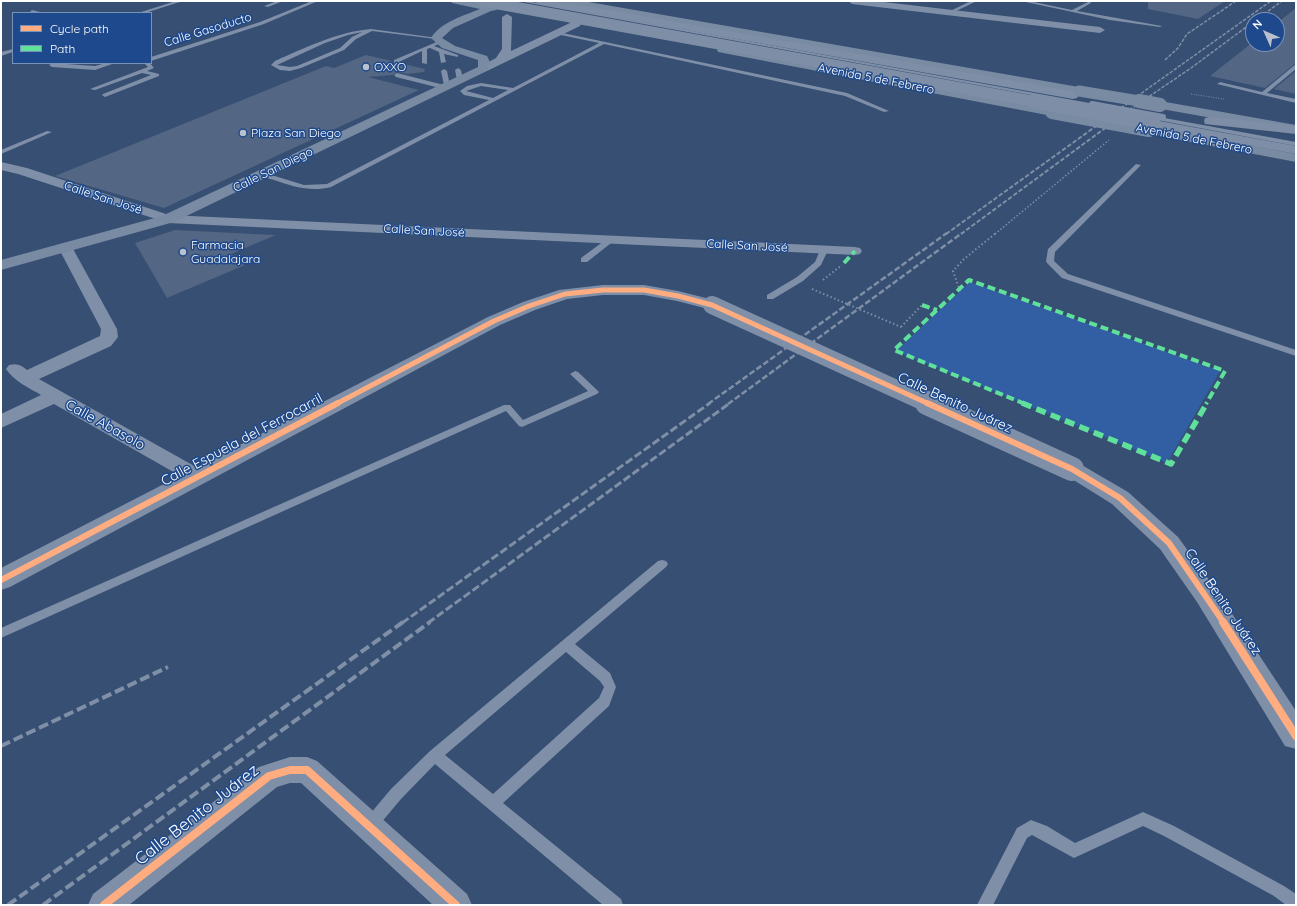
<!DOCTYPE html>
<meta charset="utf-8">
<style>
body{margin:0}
#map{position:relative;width:1297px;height:906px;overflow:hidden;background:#374f73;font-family:Quicksand,sans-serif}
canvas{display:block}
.frame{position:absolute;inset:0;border:2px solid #fff;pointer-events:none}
.legend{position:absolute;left:12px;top:12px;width:140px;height:52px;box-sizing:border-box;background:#1e498c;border:1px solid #7892ba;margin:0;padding:5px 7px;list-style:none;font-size:12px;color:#fff}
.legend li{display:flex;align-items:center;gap:8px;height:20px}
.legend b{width:20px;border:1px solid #7892ba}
.north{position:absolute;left:1245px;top:12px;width:40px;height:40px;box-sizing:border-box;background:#1e498c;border:1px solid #7892ba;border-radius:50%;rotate:315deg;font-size:11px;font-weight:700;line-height:16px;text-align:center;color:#fff}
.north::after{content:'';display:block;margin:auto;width:14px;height:18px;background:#b9c1ce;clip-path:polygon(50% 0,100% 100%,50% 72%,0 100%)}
</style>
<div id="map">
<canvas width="1297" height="906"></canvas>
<div class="frame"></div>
<ul class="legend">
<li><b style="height:5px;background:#ffac80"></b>Cycle path</li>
<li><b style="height:5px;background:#60e19b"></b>Path</li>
</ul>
<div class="north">N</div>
</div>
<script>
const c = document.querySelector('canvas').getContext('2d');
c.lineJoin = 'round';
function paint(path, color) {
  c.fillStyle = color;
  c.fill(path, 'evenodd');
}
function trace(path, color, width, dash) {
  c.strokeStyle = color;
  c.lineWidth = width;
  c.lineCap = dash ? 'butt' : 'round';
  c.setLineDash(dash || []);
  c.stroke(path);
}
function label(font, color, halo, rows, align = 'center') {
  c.font = font + ' Quicksand,sans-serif';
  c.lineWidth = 3;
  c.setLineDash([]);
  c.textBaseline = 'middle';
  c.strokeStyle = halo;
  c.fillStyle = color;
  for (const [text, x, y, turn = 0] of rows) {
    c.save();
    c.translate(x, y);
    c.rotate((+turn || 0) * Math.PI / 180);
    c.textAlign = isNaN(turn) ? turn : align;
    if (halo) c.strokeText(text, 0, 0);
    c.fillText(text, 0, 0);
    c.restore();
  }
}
const green = new Path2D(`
 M970 282 1220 371 1167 463 896 351Z`);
const building = new Path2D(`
 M1148 1H1225L1198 19 1148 9Z
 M1296 8V63L1265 88 1210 76 1253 42V44H1277V23Z
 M366 55 392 61 394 66 400 67V63L425 69 424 72 407 74 397 72 393 75 368 77 419 90 164 208 55 176 326 66 334 68Z
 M1296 71V94L1274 89Z
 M175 230 276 235 231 254 245 265 167 298 135 243Z`);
const pathFar2 = new Path2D(`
 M1191 94 1224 99`);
const pathFar1 = new Path2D(`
 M995 234 1109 140`);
const path = new Path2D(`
 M823 280 842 265
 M960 291 953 271 964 259 996 233
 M901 327 922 305`);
const service = new Path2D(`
 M176 1H183L145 13H138Z
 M277 1H283L268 7 264 6Z
 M312 1H318L264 24 151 61V57L260 22Z
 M518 1H527L1095 104 1092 106Z
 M971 1H977L952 13 948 12Z
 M1021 1H1029L1072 10 1090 1 1091 3 1077 11 1162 26 1160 27 1110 20Z
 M32 10 40 12V13L30 12Z
 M371 29 438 38 436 39 372 31 356 39 344 50 301 68 290 71 280 70 271 65 275 61C307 47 337 32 371 29ZM362 32 352 37 340 48 297 66 290 67 277 65 325 43 348 35Z
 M558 32 847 93 889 111 884 112 845 96 604 44 331 187C311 192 294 187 274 180 269 179 264 177 260 174L265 173 304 185 327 184 489 100 464 95 460 91 467 86 481 83 513 88 599 43 556 34ZM481 86 508 90 493 98 466 91Z
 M439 41 441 43 434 46 458 55V57L444 54 446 62 441 63 439 52 430 48 427 49V64L422 63V51L399 62V66L394 65V60Z
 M13 49V52L1 56V52Z
 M106 63H115L95 70 52 67 49 65 52 63 95 66Z
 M144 63H150L154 68 147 71 159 74V76L105 97 102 95 103 94 151 75 142 73 95 90 90 89 148 67Z
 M1296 64V69L1267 93 1296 99V103L1217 84 1220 82 1262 92Z
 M458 68 461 70 463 80 460 82 457 80 455 70Z
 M444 69 447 71 450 86 444 89 396 77 394 75 397 73 444 85 441 71Z
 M1159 117 1296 142V146L1157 120 1156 119Z
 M47 131 52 132 1 154V150Z
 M1136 164 1141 165 1055 252 1054 261 1068 274 1296 350V356L1062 278 1047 263 1046 261 1048 249Z
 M608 238H611L615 240 587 262H581V258Z
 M821 248H827L828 250 821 265 803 281 773 299H767V295L797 277 815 262Z
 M575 371 578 372 597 390 599 392 597 394 522 427 519 426 506 411 1 638V628L504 405H510L523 420 588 391 570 374Z
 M662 560 666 561 668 564 666 567 575 644 610 673 616 687 609 706 503 803 621 899 623 905H603L435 764 401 799 375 830 370 832 365 830 363 825 365 820 391 789 430 751 658 561ZM566 652 600 681 604 687 599 698 493 794 445 755Z
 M1143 812 1174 826 1284 886 1296 894V905H1286L1274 896 1164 836 1143 826 1074 858 1032 835 1027 838 993 905H977L1017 828 1031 820 1047 826 1075 843Z`);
const minor = new Path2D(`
 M848 1H875L1100 27 1105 30 1100 33 852 4Z
 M1 162 27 168 169 215 855 247 860 248 862 251 860 254 855 255 168 223 18 174 1 170Z
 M65 243 70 244 72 247 117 329 118 337 111 346 39 379 205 472 208 477 205 482 198 484 191 482 54 404 1 428V414L41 395C29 388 14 381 6 369L9 365C17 363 21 365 27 370L100 336 101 329 58 247 60 244Z
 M290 757H307L317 761 467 894 472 905H433L301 783H290L277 787 129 905H88L93 894 259 767Z`);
const tertiary = new Path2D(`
 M507 14 512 17 511 51 572 22 576 21 581 24 580 26 487 71H479L477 69 479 67 496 58 502 49V17Z
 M603 285H644L678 291 718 301 721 305 718 309 712 310 677 301 644 295H603L567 299 535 310 500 325 10 587 1 590V568L488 317 523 302 559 290Z
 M1072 461 1080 464 1128 492 1178 537 1215 588 1296 711V749L1285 746 1197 602 1160 549 1112 504 1064 474 1061 469 1064 464Z`);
const secondary = new Path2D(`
 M450 1H471L489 4 497 1H510L496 10 491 11 453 28 442 38 455 46 487 56 490 62 487 71 174 222 1 270V260L162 216 478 67V60L442 48 431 38C441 22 463 16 480 9L452 3Z
 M561 1H583L1079 87 1083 88 1085 91 1083 94 1079 95 566 4Z
 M722 47 1052 108 1056 109 1058 112 1056 115 1052 116 718 52 717 50 718 48Z
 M1160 101 1296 125V133L1156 108 1154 105 1156 102Z
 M1149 126 1296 154V162L1144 133 1142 130 1144 127Z`);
const trunk = new Path2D(`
 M534 1H556L1073 91 1077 92 1079 95 1077 98 1073 99 539 4Z
 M1210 117 1296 126V134L1205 124 1204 121 1205 118Z
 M1154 120 1296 146V154L1149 127 1148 124 1149 121Z`);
const railFar4 = new Path2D(`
 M1256 20 1282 1
 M1165 60 1178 48 1187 34 1236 1
 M1129 102 1271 1
 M1141 102 1191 68 1253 22`);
const railFar3 = new Path2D(`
 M946 234 1131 101
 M961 234 1142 101`);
const railFar2 = new Path2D(`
 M708 404 947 233
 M728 404 962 233`);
const railFar1 = new Path2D(`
 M402 623 710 403
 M428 623 730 403`);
const rail = new Path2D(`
 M1 746 168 667
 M8 905 403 622
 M43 905 430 622`);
const pathBridge = new Path2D(`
 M812 289 901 327`);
const serviceBridge = new Path2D(`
 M1092 104 1163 117`);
const tertiaryBridgeFar1 = new Path2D(`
 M712 305 929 404`);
const tertiaryBridge = new Path2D(`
 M927 403 1072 469`);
const secondaryBridgeFar1 = new Path2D(`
 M1079 91 1145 102`);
const secondaryBridge = new Path2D(`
 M1139 101 1160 105
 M1052 112 1149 130`);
const trunkBridgeFar1 = new Path2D(`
 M482 1 1038 102`);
const trunkBridge = new Path2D(`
 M1033 101 1154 124`);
const quietFar1 = new Path2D(`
 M844 263 855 251
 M922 305 937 310
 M1025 404 894 350 969 280 1225 371 1206 404`);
const quiet = new Path2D(`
 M1022 403 1171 464 1207 403`);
const cyclewayFar2 = new Path2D(`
 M336 404 494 321 529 306 565 294 603 290H644L678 296 712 305 929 404`);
const cyclewayFar1 = new Path2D(`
 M927 403 1072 469 1120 498 1169 543 1224 623
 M1 580 338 403`);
const cycleway = new Path2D(`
 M1223 622 1296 736
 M104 905 269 776 290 770H307L456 905`);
const markers = [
 [366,67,4,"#b9c1ce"],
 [243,133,4,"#b9c1ce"],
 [183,252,4,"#b9c1ce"]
];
const farStreetnames = [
 ["Calle Gasoducto",208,30,-17],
 ["Avenida 5 de Febrero",876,79,11],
 ["Avenida 5 de Febrero",1194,139,11],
 ["Calle San Diego",273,170,-26],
 ["Calle San José",103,198,18],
 ["Calle San José",424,231,3],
 ["Calle San José",747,246,3]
];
const farPoinames = [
 ["OXXO",374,67],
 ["Plaza San Diego",251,133],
 ["Farmacia",191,245],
 ["Guadalajara",191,259]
];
const streetNames = [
 ["Calle Benito Juárez",955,403,25],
 ["Calle Abasolo",105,425,29],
 ["Calle Espuela del Ferrocarril",242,440,-28],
 ["Calle Benito Juárez",1223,602,56]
];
const nearStreetnames = [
 ["Calle Benito Juárez",197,815,-38]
];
paint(green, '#325fa3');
paint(building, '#536683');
trace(pathFar2, '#7e8fa7', 1, [1, 1.5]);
trace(pathFar1, '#7e8fa7', 1.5, [1.5, 2]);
trace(path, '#7e8fa7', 2, [1.5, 2.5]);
paint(service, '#7e8fa7');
paint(minor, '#7e8fa7');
paint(tertiary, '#7e8fa7');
paint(secondary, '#798aa3');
paint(trunk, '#7e8ea6');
trace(railFar4, '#7e8fa6', 1.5, [3.5, 1.5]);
trace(railFar3, '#7e8fa6', 2, [4.5, 2]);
trace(railFar2, '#7e8fa6', 2.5, [6, 2.5]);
trace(railFar1, '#7e8fa6', 3, [8, 3]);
trace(rail, '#7e8fa6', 4, [10, 4]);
trace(pathBridge, '#7e8fa7', 2, [1.5, 2.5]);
trace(serviceBridge, '#7e8fa7', 6);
trace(tertiaryBridgeFar1, '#7e8fa7', 18);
trace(tertiaryBridge, '#7e8fa7', 24);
trace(secondaryBridgeFar1, '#798aa3', 11);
trace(secondaryBridge, '#798aa3', 14);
trace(trunkBridgeFar1, '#7e8ea6', 11);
trace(trunkBridge, '#7e8ea6', 14);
trace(quietFar1, '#60e19b', 4, [8, 4]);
trace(quiet, '#60e19b', 5.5, [10, 5.5]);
trace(cyclewayFar2, '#ffac80', 5);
trace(cyclewayFar1, '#ffac80', 6);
trace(cycleway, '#ffac80', 8);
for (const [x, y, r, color] of markers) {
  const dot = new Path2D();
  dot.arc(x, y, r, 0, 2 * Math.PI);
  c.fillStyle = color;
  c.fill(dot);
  trace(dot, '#1e498c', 1.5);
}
label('12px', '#fff', '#1e498c', farStreetnames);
label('12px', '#fff', '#1e498c', farPoinames, 'left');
label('14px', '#fff', '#1e498c', streetNames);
label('17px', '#fff', '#1e498c', nearStreetnames);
</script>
